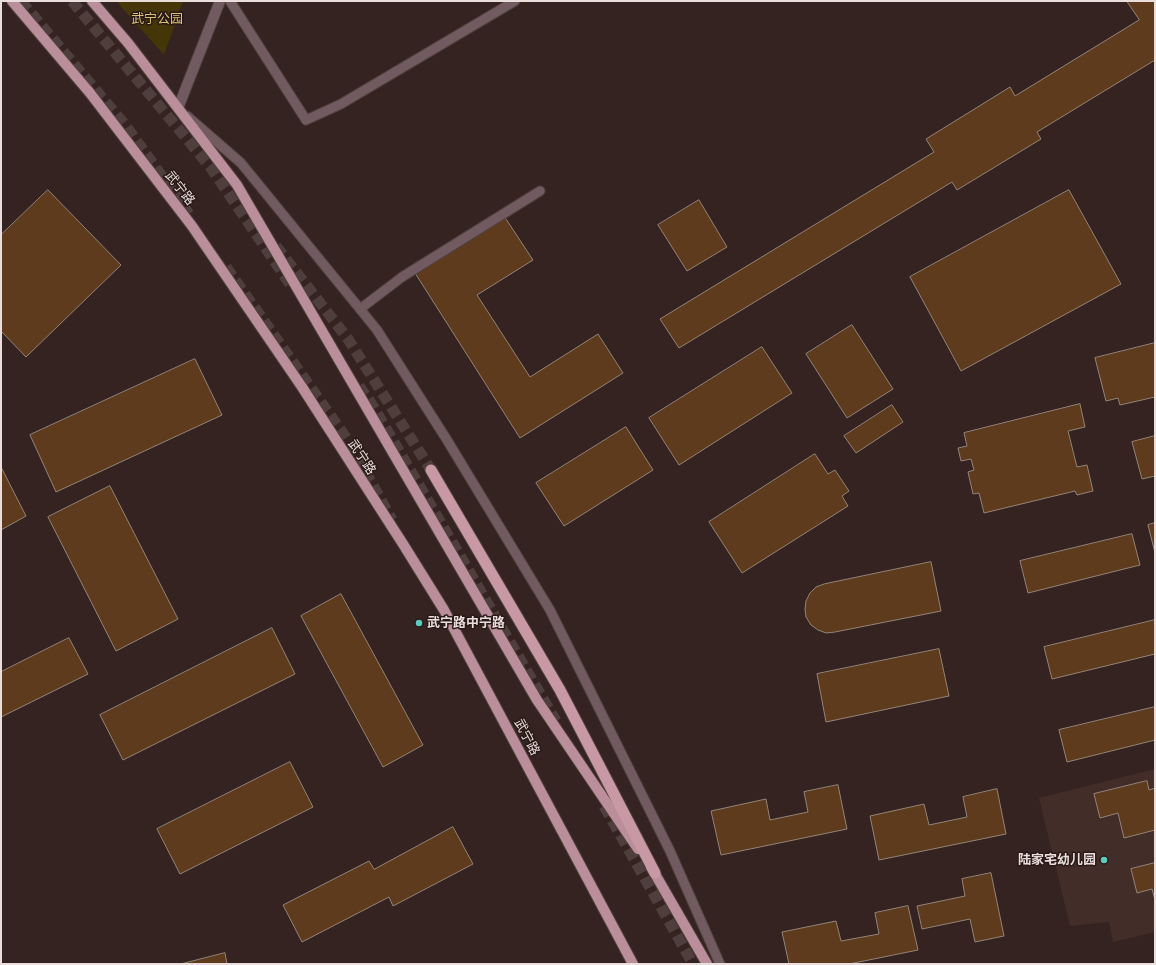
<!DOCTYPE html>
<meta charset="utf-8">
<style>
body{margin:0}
#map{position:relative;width:1156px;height:965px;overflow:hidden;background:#342320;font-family:Lato,sans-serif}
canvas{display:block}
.frame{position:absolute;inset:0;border:2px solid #e9dedb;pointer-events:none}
</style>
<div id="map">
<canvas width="1156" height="965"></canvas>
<div class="frame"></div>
</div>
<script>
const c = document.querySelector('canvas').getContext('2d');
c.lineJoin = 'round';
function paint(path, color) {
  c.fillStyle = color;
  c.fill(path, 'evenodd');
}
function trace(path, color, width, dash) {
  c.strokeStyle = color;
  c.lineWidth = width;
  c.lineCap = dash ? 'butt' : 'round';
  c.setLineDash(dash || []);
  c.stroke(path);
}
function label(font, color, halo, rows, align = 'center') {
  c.font = font + ' Lato,"Noto Sans SC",sans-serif';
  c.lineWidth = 3;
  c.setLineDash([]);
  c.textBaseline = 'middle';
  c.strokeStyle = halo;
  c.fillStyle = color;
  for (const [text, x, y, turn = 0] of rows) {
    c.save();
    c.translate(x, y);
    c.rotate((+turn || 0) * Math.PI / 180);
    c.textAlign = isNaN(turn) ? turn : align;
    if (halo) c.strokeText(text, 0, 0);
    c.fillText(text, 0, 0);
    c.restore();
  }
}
const built = new Path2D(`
 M1155 769V932L1113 942 1109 922 1070 926 1039 798Z`);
const green = new Path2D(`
 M116 1H183L164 55Z`);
const building = new Path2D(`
 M1127 1H1155V60L1037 132 1041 139 957 190 952 182 679 348 660 319 934 152 926 139 1010 87 1015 96 1139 20Z
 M48 190 121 265 26 357 1 331V235Z
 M1069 190 1121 284 961 371 910 277Z
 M699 200 727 247 687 271 658 225Z
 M504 216 533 260 477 295 530 377 598 334 623 373 520 438 415 273Z
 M852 325 893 389 847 418 806 354Z
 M1155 343V397L1120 405 1118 398 1106 401 1095 358Z
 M762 347 792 393 679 465 649 418Z
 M195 359 222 415 56 492 30 435Z
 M1080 404 1085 427 1068 431 1077 467 1087 465 1093 491 1077 495 1075 491 984 513 979 493 973 494 968 472 974 470 971 459 961 461 958 448 967 446 964 433Z
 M892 405 903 422 856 453 844 436Z
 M626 427 653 470 564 526 536 483Z
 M1155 436V476L1142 479 1132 442Z
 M815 454 828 474 835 470 849 491 842 496 848 506 742 573 709 522Z
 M1 467 26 516 1 530Z
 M110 486 178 619 116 651 48 517Z
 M1155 523V553L1148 525Z
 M1132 534 1140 565 1028 593 1020 561Z
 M931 562 941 611 835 632 826 633 818 630 811 625 806 617 805 609 806 601 810 593 816 587 824 584Z
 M341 594 423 745 383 767 301 616Z
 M1155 620V654L1052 679 1044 647Z
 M272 628 295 674 123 760 100 715Z
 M69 638 88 674 1 717V672Z
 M939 649 949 696 826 722 817 674Z
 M1155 707V740L1067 762 1059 730Z
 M290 762 313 807 180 874 157 829Z
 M1147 781 1149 790 1155 788V830L1124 838 1118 813 1100 818 1094 794Z
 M838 785 847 829 721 855 711 811 766 799 770 820 808 812 804 792Z
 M997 789 1006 834 879 860 870 816 924 804 929 825 967 817 963 797Z
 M453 827 473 864 393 906 389 897 302 942 283 905 369 861 374 869Z
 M1155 863V900L1152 889 1137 893 1131 869Z
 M991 873 1004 936 975 942 970 919 922 929 917 906 965 896 962 879Z
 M908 906 918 950 849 964H789L782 932 836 921 841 941 879 934 875 913Z
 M225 953 227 964H181Z`);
const trunkTunnel = new Path2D(`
 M21 1 126 126 189 214
 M72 1 211 168 290 284
 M276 246 348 339 431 470
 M226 267 349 442 392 520
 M359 386 373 406 556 721
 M604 806 693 964`);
const service = new Path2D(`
 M230 1 306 120 341 104 515 1
 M187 116 241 163 360 309 377 330 447 440 550 610 670 851 720 964
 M360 309 402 277 540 191`);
const minor = new Path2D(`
 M178 108 220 1`);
const primary = new Path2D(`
 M12 1 90 93 192 226 302 387 403 544 444 610 633 964
 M92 1 128 43 237 185 537 700 638 849
 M651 867 707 964`);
const trunk = new Path2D(`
 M431 470 560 690 655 873`);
const markers = [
 [419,623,4,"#5acebd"],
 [1104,860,4,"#5acebd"]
];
const parkNames = [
 ["武宁公园",157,19]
];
const streetNames = [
 ["武宁路",180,188,52],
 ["武宁路",362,457,57],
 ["武宁路",527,737,62]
];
const poiNames = [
 ["武宁路中宁路",427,623],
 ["陆家宅幼儿园",1096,860,"right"]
];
paint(built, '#432d28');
paint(green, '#443606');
paint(building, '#5d3b1c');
trace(building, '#948477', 1);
trace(trunkTunnel, '#4f3f3c', 11, [11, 5.5]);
trace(service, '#51413e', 11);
trace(minor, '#51413e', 12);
trace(primary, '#51413e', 12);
trace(trunk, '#51413e', 13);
trace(service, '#715b61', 9);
trace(minor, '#715b61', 10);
trace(primary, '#ba8e9a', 10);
trace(trunk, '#c898a5', 11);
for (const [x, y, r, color] of markers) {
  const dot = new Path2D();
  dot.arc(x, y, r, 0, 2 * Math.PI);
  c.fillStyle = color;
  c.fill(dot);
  trace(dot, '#2a1a17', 1.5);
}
label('13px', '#d9c179', '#2a1a17', parkNames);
label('13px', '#e9dedb', '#2a1a17', streetNames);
label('bold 13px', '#e9dedb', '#2a1a17', poiNames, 'left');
</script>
